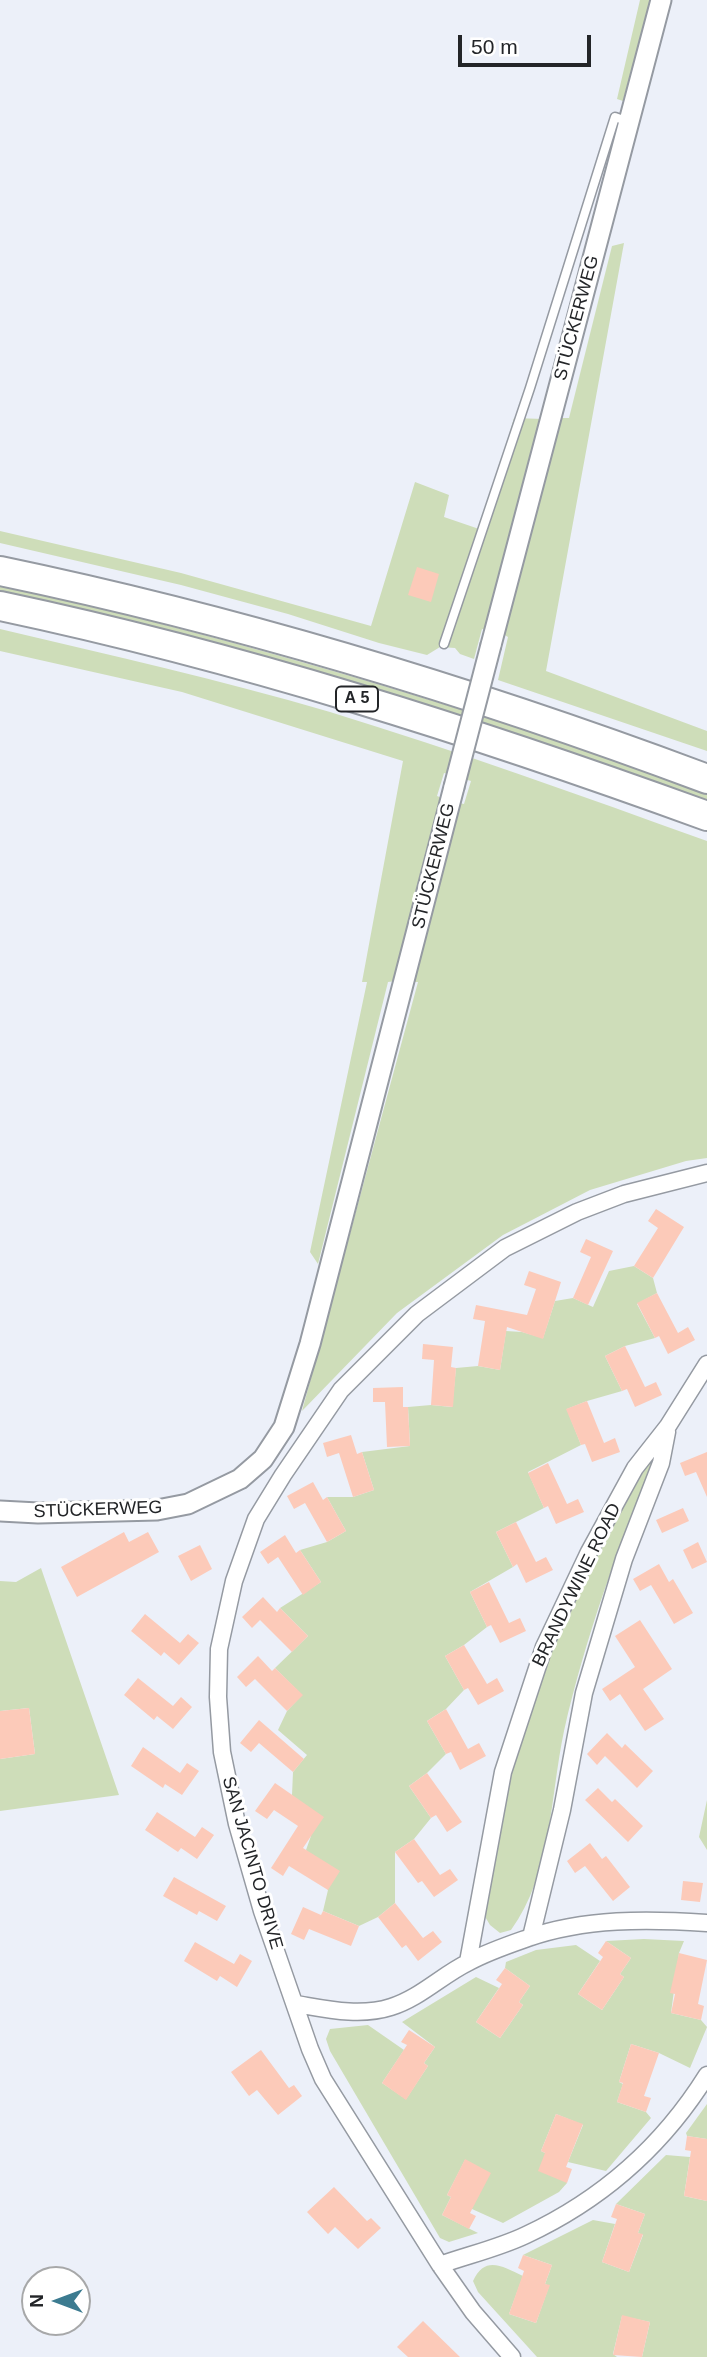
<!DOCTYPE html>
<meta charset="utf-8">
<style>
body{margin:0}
#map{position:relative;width:707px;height:2357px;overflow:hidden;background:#ecf0f9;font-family:Helvetica,sans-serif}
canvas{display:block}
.north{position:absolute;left:21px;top:2266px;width:70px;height:70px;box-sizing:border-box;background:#fff;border:2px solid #a7a8a9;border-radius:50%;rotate:270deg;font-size:19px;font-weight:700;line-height:28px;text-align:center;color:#232528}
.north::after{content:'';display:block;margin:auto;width:24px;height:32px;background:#3c7b90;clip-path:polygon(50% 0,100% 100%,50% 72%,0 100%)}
.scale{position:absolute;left:458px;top:35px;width:133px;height:32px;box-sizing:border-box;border:4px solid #232528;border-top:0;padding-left:9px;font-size:21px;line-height:24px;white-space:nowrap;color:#232528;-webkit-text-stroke:5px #fff;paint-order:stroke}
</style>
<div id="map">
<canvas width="707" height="2357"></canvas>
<div class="north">N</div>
<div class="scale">50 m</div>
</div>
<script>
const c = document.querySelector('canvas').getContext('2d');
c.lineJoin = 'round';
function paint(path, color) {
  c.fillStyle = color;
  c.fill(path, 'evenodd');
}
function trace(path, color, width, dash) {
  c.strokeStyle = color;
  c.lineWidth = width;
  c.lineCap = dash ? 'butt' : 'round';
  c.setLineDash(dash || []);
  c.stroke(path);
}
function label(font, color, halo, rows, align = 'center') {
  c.font = font + ' Helvetica,sans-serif';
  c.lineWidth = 6;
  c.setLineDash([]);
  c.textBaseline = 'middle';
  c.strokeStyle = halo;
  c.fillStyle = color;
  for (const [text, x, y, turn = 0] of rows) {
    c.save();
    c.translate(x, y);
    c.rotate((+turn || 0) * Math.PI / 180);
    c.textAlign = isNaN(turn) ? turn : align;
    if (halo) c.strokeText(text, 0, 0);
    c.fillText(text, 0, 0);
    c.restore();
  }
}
const green = new Path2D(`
 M640 0H650L623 101 617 99Z
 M624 243 546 671 707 731V751L498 680 508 637 503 634 560 418H569L612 246Z
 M514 418 543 419 486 630 482 629 474 659 460 654 455 648 440 647 427 655 379 643 288 614 181 585 0 543V531L181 573 371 626 415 482 449 495 444 517 482 530Z
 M0 585C240 639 475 709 707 793V801C476 716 240 646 0 591Z
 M0 629C110 655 221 680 330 712 457 751 582 796 707 841V1158L686 1161 590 1190 503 1235 397 1313 302 1411 418 982H413L459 803 464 804 471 781 444 773 437 796 442 798 396 981 388 982 318 1264 310 1252 367 982H362L403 761 182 692 0 651Z
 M634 1266 653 1278 657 1293 637 1304 655 1338 625 1346 605 1356 622 1391 587 1401 567 1409 581 1445 528 1472 544 1508 496 1532 513 1567 470 1592 487 1627 464 1645 445 1656 464 1690 446 1709 427 1721 446 1754 427 1773 409 1786 431 1818 414 1839 395 1852V1903L378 1917 359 1926 323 1911 328 1890 306 1850 311 1836 292 1795 293 1772 307 1755 278 1730 287 1711 302 1695 275 1668 308 1636 280 1608 321 1582 300 1550 327 1542 346 1531 327 1497H353L374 1490 362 1452 410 1446 408 1407 431 1405 452 1407 456 1368 478 1366 500 1370 506 1331 522 1332 543 1338 555 1301 573 1298 593 1307 609 1271Z
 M651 1458H655C618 1547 585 1638 564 1731 550 1797 552 1874 511 1930L500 1933 490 1925 484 1915 511 1771 550 1654 595 1559Z
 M41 1568 119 1795 0 1811V1759L35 1754 29 1708 0 1711V1581L16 1582Z
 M707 1800V1850L699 1837Z
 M644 1939 684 1941 679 1953 671 2013 701 2020 707 2027 690 2068 659 2053 631 2044 619 2082 623 2084 617 2102 646 2112 651 2118 606 2171 568 2162 583 2125 556 2114 541 2151 545 2153 567 2183 559 2192 503 2223 472 2209 465 2160 447 2195 451 2197 442 2215 478 2233 449 2242 440 2238 330 2051 326 2039 330 2029 368 2025 404 2050 382 2083 406 2099 428 2066 424 2063 435 2047 402 2022 476 1977 499 1988 476 2022 500 2038 523 2005 519 2002 530 1986 505 1968 506 1962 536 1950 576 1945 600 1961 578 1994 602 2010 624 1977 620 1974 631 1958 606 1941Z
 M707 2104V2139L687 2136 686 2133Z
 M666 2155 690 2157 684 2196 707 2201V2357H642L650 2322 622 2316 613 2354 617 2357H537L478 2292 473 2281C485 2255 502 2266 523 2276L509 2314 536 2323 549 2286 545 2284 552 2265 523 2255 593 2220 615 2224 602 2262 629 2272 643 2235 638 2233 645 2214 616 2204Z`);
const building = new Path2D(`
 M417 567 439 574 431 602 408 595Z
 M656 1209 684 1227 653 1278 634 1266 658 1228 648 1221Z
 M586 1239 613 1251 588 1305 573 1298 591 1257 580 1252Z
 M529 1271 561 1282 543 1339 507 1327 500 1370 478 1366 485 1321 473 1319 476 1305 527 1315 536 1289 524 1285Z
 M657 1293 678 1333 688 1327 695 1340 668 1354 659 1336 655 1338 637 1303Z
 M423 1344 453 1347 451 1367 456 1368 453 1407 431 1405 434 1360 422 1359Z
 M625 1346 645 1387 656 1382 662 1395 635 1407 627 1389 622 1391 605 1356Z
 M403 1387V1407H408L410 1446 387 1447 385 1402H373V1388Z
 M587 1401 604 1443 615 1438 620 1452 592 1462 585 1444 581 1445 566 1409Z
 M351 1435 357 1454 362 1452 374 1490 353 1497 339 1453 327 1457 323 1443Z
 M707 1452V1497L696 1472 685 1476 680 1463Z
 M548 1463 567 1504 578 1499 584 1512 556 1524 548 1506 544 1508 528 1473Z
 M313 1482 323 1500 327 1497 346 1531 327 1542 305 1503 294 1509 287 1496Z
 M683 1508 689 1521 662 1533 656 1520Z
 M516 1522 536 1562 546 1557 553 1570 526 1583 517 1564 513 1567 496 1532Z
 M124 1532 129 1542 148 1532 159 1552 77 1597 61 1567Z
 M285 1535 296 1553 300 1550 321 1582 303 1595 278 1557 268 1564 260 1552Z
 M698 1542 707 1562 692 1569 683 1550Z
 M200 1545 212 1569 191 1581 178 1556Z
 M659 1564 669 1582 673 1579 693 1613 674 1624 651 1585 640 1591 633 1579Z
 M489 1582 509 1623 520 1618 526 1631 500 1643 491 1625 487 1627 470 1592Z
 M263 1597 277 1612 280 1608 308 1636 292 1652 260 1620 252 1628 242 1617Z
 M145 1614 180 1643 188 1634 199 1643 179 1665 164 1652 161 1656 131 1631Z
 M640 1620 672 1669 643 1689 664 1719 645 1731 620 1694 610 1701 602 1689 635 1667 615 1636Z
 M464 1645 487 1684 497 1678 504 1691 478 1705 468 1688 464 1690 445 1656Z
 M258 1656 272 1671 275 1668 303 1695 287 1711 255 1679 246 1687 237 1677Z
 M138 1678 173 1706 181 1697 192 1707 173 1729 157 1716 154 1720 124 1695Z
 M29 1708 35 1754 0 1759V1711Z
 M446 1709 468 1749 479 1743 486 1756 460 1770 451 1752 446 1754 427 1721Z
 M259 1720 304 1759 293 1772 259 1743 251 1752 240 1743Z
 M607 1733 622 1748 625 1744 653 1771 637 1788 605 1756 597 1765 587 1754Z
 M143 1747 180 1773 187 1763 199 1771 182 1795 165 1784 163 1788 131 1766Z
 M427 1773 462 1822 447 1832 436 1815 431 1818 409 1786Z
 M275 1783 324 1817 303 1848 340 1871 328 1890 289 1866 283 1876 271 1868 298 1826 274 1810 267 1819 255 1811Z
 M598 1788 612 1802 615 1799 643 1826 628 1842 585 1800Z
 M157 1812 195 1837 202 1827 214 1835 197 1859 181 1848 178 1852 145 1830Z
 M414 1839 440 1875 450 1869 458 1880 434 1897 422 1881 418 1883 395 1852Z
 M590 1843 602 1859 606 1856 630 1887 613 1901 585 1866 575 1873 567 1861Z
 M174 1877 226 1906 217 1921 199 1911 197 1915 163 1896Z
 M683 1881 703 1883 700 1902 681 1900Z
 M395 1903 423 1938 433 1931 442 1942 418 1961 406 1945 402 1948 378 1917Z
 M303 1907 321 1915 323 1911 359 1926 351 1946 309 1929 304 1940 291 1934Z
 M606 1941 631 1958 620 1974 624 1977 602 2010 578 1994 603 1957 598 1953Z
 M195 1942 234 1964 240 1954 252 1961 237 1987 220 1976 217 1981 184 1961Z
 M679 1953 707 1960 698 2004 704 2006 701 2020 671 2013 675 1994 670 1993Z
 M505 1968 530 1986 519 2002 523 2005 500 2038 476 2022 502 1984 496 1980Z
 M409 2030 435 2047 424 2063 428 2066 406 2100 382 2083 407 2045 401 2042Z
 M631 2044 659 2053 644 2096 651 2098 646 2112 617 2102 623 2083 619 2082Z
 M261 2050 289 2088 294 2085 302 2096 278 2115 257 2090 249 2096 231 2072Z
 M556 2114 583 2124 566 2167 572 2169 567 2183 538 2171 545 2153 541 2151Z
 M687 2136 707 2139V2201L684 2196 691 2151 685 2150Z
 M465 2159 491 2173 470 2213 476 2216 469 2229 442 2215 451 2197 447 2195Z
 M334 2187 367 2221 371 2218 381 2228 358 2249 335 2227 328 2234 307 2212Z
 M616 2204 645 2214 638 2233 643 2234 629 2272 602 2262 617 2219 611 2217Z
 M523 2255 552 2265 545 2284 550 2285 536 2323 509 2314 524 2271 518 2268Z
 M622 2315 650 2322 642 2357 613 2355Z
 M423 2321 460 2357H408L397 2347Z`);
const service = new Path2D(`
 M444 644 530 388 615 117 629 122`);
const minor = new Path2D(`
 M531 1937 562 1810 584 1693 624 1559 661 1463 667 1432
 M468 1962 503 1772 544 1647 589 1552 635 1468 668 1426 707 1364
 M296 2004C326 2009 360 2017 391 2007 420 1998 442 1975 469 1962 487 1952 508 1945 528 1938 585 1918 648 1919 707 1923
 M440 2265C468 2255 499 2248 526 2235 603 2199 662 2147 707 2075
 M512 2357 473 2312 440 2265 323 2079 310 2049 262 1911 237 1824 222 1752 218 1697 219 1649 234 1581 256 1519 283 1475 341 1390 417 1314 505 1248 577 1212 624 1194 707 1173`);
const tertiary = new Path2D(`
 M491 645 661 0
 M0 1511 38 1513 157 1510 188 1504 240 1479 263 1459 284 1427 310 1344 454 787`);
const motorway = new Path2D(`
 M0 571C240 621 477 693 707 779
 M0 606C241 657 476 732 707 816`);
const tertiaryBridge = new Path2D(`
 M454 787 491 645`);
const shields = [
 [357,699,42]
];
const shieldNames = [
 ["A 5",357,699]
];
const streetNames = [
 ["STÜCKERWEG",577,318,-75],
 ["STÜCKERWEG",434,866,-76],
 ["STÜCKERWEG",98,1510,-2],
 ["BRANDYWINE ROAD",577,1585,-64],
 ["SAN JACINTO DRIVE",252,1863,74]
];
paint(green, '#ceddb9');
paint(building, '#fccab9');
trace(service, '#959aa2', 11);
trace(minor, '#959aa2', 19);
trace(tertiary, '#959aa2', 23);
trace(motorway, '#959aa2', 32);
trace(service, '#fff', 8);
trace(minor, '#fff', 16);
trace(tertiary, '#fff', 19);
trace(motorway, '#fff', 28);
trace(tertiaryBridge, '#959aa2', 23, []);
trace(tertiaryBridge, '#fff', 19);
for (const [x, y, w] of shields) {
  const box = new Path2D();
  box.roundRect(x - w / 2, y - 12.5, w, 25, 5);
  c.fillStyle = '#fff';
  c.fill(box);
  trace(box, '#232528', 2);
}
label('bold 16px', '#232528', null, shieldNames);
label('18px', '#232528', '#fff', streetNames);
</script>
